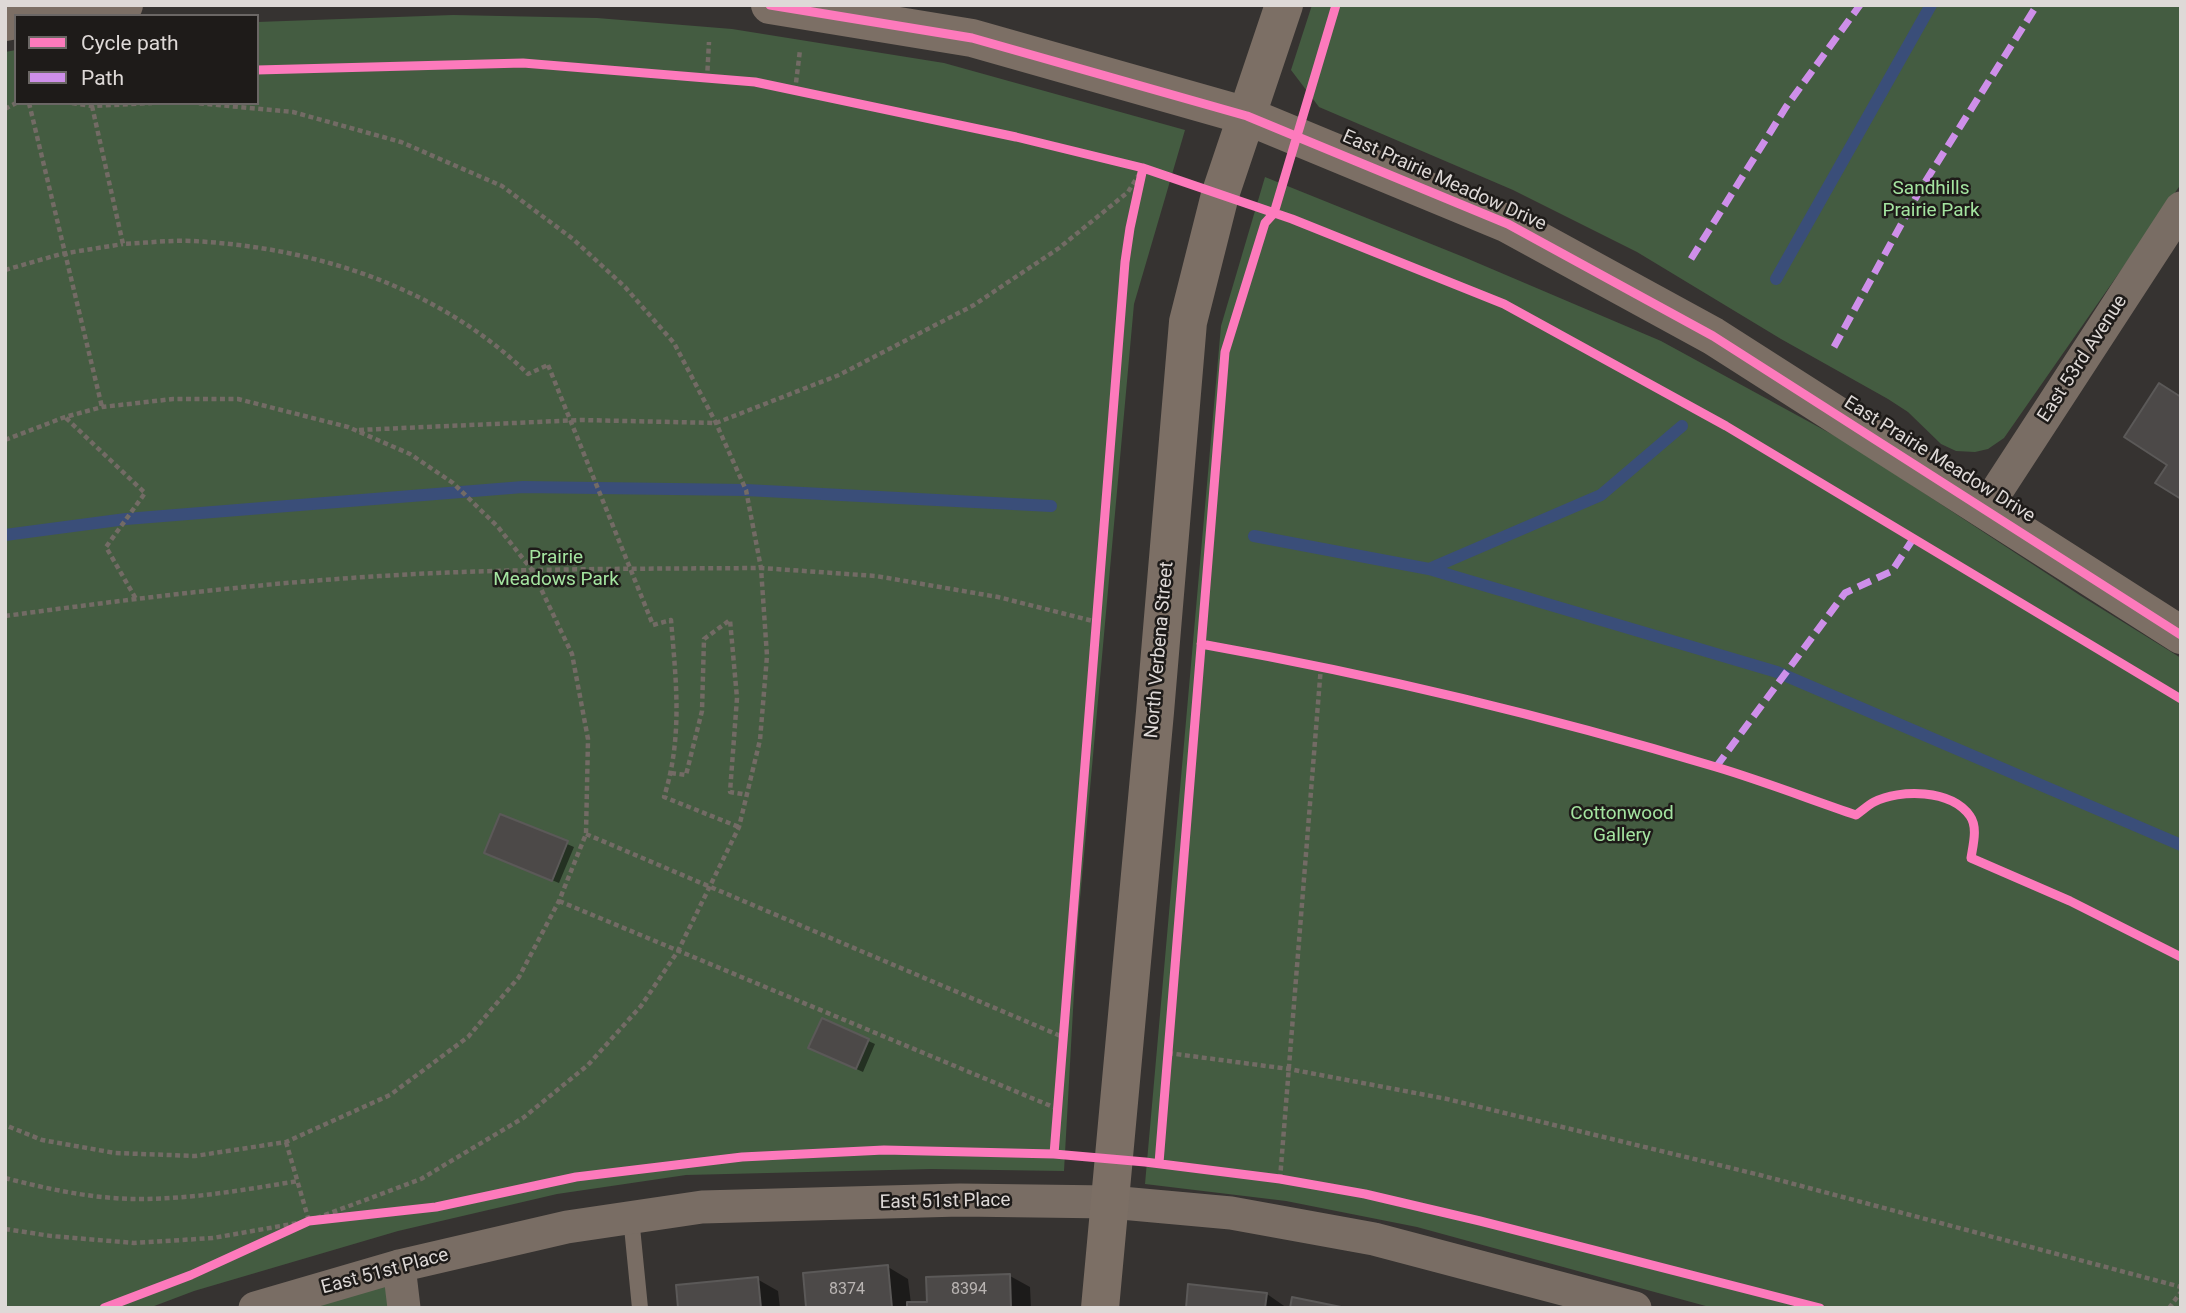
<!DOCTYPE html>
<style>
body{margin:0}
#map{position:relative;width:2186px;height:1313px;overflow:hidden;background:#363331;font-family:Roboto,sans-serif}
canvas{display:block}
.frame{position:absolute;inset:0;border:7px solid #ded9d7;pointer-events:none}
.legend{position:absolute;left:14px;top:14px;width:245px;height:91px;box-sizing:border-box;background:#1e1b19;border:2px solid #6b6765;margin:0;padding:9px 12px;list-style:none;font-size:21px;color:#ded9d7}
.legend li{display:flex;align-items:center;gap:14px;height:35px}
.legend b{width:35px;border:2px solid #6b6765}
</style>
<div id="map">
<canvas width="2186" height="1313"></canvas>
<div class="frame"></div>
<ul class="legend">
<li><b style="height:9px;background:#fd7abc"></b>Cycle path</li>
<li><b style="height:9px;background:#ce8fe9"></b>Path</li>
</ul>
</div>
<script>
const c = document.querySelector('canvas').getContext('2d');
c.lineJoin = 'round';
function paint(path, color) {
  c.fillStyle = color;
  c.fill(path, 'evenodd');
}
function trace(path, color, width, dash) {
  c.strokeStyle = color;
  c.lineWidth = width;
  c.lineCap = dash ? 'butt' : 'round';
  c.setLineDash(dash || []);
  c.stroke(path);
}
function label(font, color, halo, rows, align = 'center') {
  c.font = font + ' Roboto,sans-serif';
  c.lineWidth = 5;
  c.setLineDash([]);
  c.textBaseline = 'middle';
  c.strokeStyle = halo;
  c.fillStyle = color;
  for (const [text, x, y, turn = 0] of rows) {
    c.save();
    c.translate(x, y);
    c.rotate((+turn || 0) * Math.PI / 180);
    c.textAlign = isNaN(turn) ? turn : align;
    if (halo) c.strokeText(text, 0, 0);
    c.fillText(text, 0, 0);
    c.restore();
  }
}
const green = new Path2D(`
 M1312 5H2181V184L2004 438 1988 449 1975 452 1956 451 1941 444 1908 412 1888 399 1781 339 1637 252 1513 190 1319 107 1291 70Z
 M453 15 597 18 732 29 944 63 1185 130 1134 304 1078 921 1064 1171 931 1169 686 1175 557 1194 398 1231 194 1291 149 1308H5V52L16 50V103H257V22Z
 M1265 177 1466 258 1661 341 1846 442 2081 596 2181 658V1308H1713L1417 1227 1286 1201 1145 1184 1221 326Z
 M399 1266 404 1308H255Z`);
const shadow = new Path2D(`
 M501 816 574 847 559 883 493 856Z
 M822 1020 875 1044 863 1072 817 1051Z
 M888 1267 908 1279 911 1304 929 1303 1010 1276 1030 1287 1031 1308H808Z
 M757 1279 778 1291 780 1308H680Z
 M1267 1294 1287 1308H1187Z`);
const stream = new Path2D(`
 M1776 279 1931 5
 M5 535 126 519 523 487 746 490 1051 506
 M1254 536 1429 569 1777 672 2181 845
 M1429 569 1601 495 1682 426`);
const building = new Path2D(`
 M2159 383 2181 397V499L2155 483 2167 465 2124 437Z
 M500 814 568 841 552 881 484 853Z
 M822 1018 869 1039 856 1069 808 1048Z
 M888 1265 892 1308H792L806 1307 803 1273Z
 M1010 1274 1011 1308H907V1302H927L926 1277Z
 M758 1277 761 1308H678L676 1285Z
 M1188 1284 1267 1293 1265 1308H1186Z
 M1292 1297 1346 1308H1290Z`);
const path = new Path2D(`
 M707 79 709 42
 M795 91 800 50
 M29 103 102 407
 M72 103 92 106 152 103
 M92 106 123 244C146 243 169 240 192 241 314 247 439 287 528 374L548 365
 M5 109 16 103
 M66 418 145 493 106 547 136 599
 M359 430 581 420 716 423 839 375 974 305 1059 248 1128 192 1143 168
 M5 440 65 417 102 407 173 399H238L348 427 410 454 453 483 498 527 532 570 572 654 588 739 586 834 559 901 519 977 468 1037 390 1095 286 1142 195 1156 115 1153 42 1140 5 1125
 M5 616C116 601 226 587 337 579 478 568 620 569 761 568L746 490 716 423 674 343 625 287 573 239 502 186 401 142 293 112 196 103
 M653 625 671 620C676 681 683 737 664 797L739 827
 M671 773 686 775 702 711 704 639 730 620 737 698 730 792 748 795
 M586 834 1063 1037
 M559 901 1058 1109
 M1168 1053 1289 1069 1447 1099 1760 1175 2181 1287
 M286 1142 309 1221
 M5 1178C48 1189 93 1199 138 1199 192 1199 244 1190 298 1181
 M1280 1179 1321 666
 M5 1229 51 1236 134 1243 213 1238 309 1221 421 1179 523 1118 588 1065 641 1006 678 951 739 827 760 740 767 656 761 568 876 576 998 597 1097 622
 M2169 1308 2181 1292`);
const lane = new Path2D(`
 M631 1217 640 1308`);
const street = new Path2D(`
 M1985 509 2181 208
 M399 1266 404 1308
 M255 1308 399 1266 567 1227 702 1207 960 1200 1110 1202 1231 1213 1374 1239 1635 1308`);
const secondary = new Path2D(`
 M770 5 972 38 1247 116 1508 224 1713 336 2181 635
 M46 16 124 5
 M5 22 16 20
 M1100 1308 1155 712 1188 322 1220 195 1284 5`);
const pathBridge = new Path2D(`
 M5 270 61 254 123 244
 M548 365 653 625`);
const quiet = new Path2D(`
 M1691 259 1786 107 1860 5
 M1834 347 1920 190 2037 5
 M1716 767 1845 593 1892 571 1913 539`);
const cycleway = new Path2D(`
 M770 5 972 38 1247 116 1508 224 1713 336 2181 635
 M257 70 523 63 755 82 1016 137 1143 168 1292 219 1504 304 1726 426 2181 699
 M1201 644C1375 675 1547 716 1716 767 1763 781 1809 799 1856 815 1862 811 1868 805 1874 802 1900 789 1951 789 1970 816 1978 827 1973 845 1971 858L2070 901 2181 957
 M1054 1154 1125 262 1130 228 1143 168
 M1159 1163 1225 352 1265 223 1274 213 1336 5
 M104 1308 191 1275 309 1221 436 1207 576 1177 742 1157 884 1150 1054 1154 1145 1162 1280 1179 1365 1194 1480 1221 1820 1308`);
const numberNames = [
 ["8374",847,1290],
 ["8394",969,1290]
];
const streetNames = [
 ["East Prairie Meadow Drive",1444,181,24],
 ["East 53rd Avenue",2083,359,-57],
 ["East Prairie Meadow Drive",1939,460,32],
 ["North Verbena Street",1160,650,-85],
 ["East 51st Place",945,1202,-1],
 ["East 51st Place",385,1272,-15]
];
const parkNames = [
 ["Sandhills",1931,189],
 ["Prairie Park",1931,211],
 ["Prairie",556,558],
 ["Meadows Park",556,580],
 ["Cottonwood",1622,814],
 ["Gallery",1622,836]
];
paint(green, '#445c41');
paint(shadow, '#0007');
trace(stream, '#3a4e79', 12);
paint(building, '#4c4948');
trace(building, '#5b5958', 2);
trace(path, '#736b65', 4.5, [5, 3.5]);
trace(lane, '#796d64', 16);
trace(street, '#796d64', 33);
trace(secondary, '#7c6f65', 38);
trace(pathBridge, '#736b65', 4.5, [5, 3.5]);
trace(quiet, '#ce8fe9', 7, [14, 7]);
trace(cycleway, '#fd7abc', 9);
label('16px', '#bab5b3', null, numberNames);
label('19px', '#ded9d7', '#1e1b19', streetNames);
label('19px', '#a4e4a0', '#1e1b19', parkNames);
</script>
